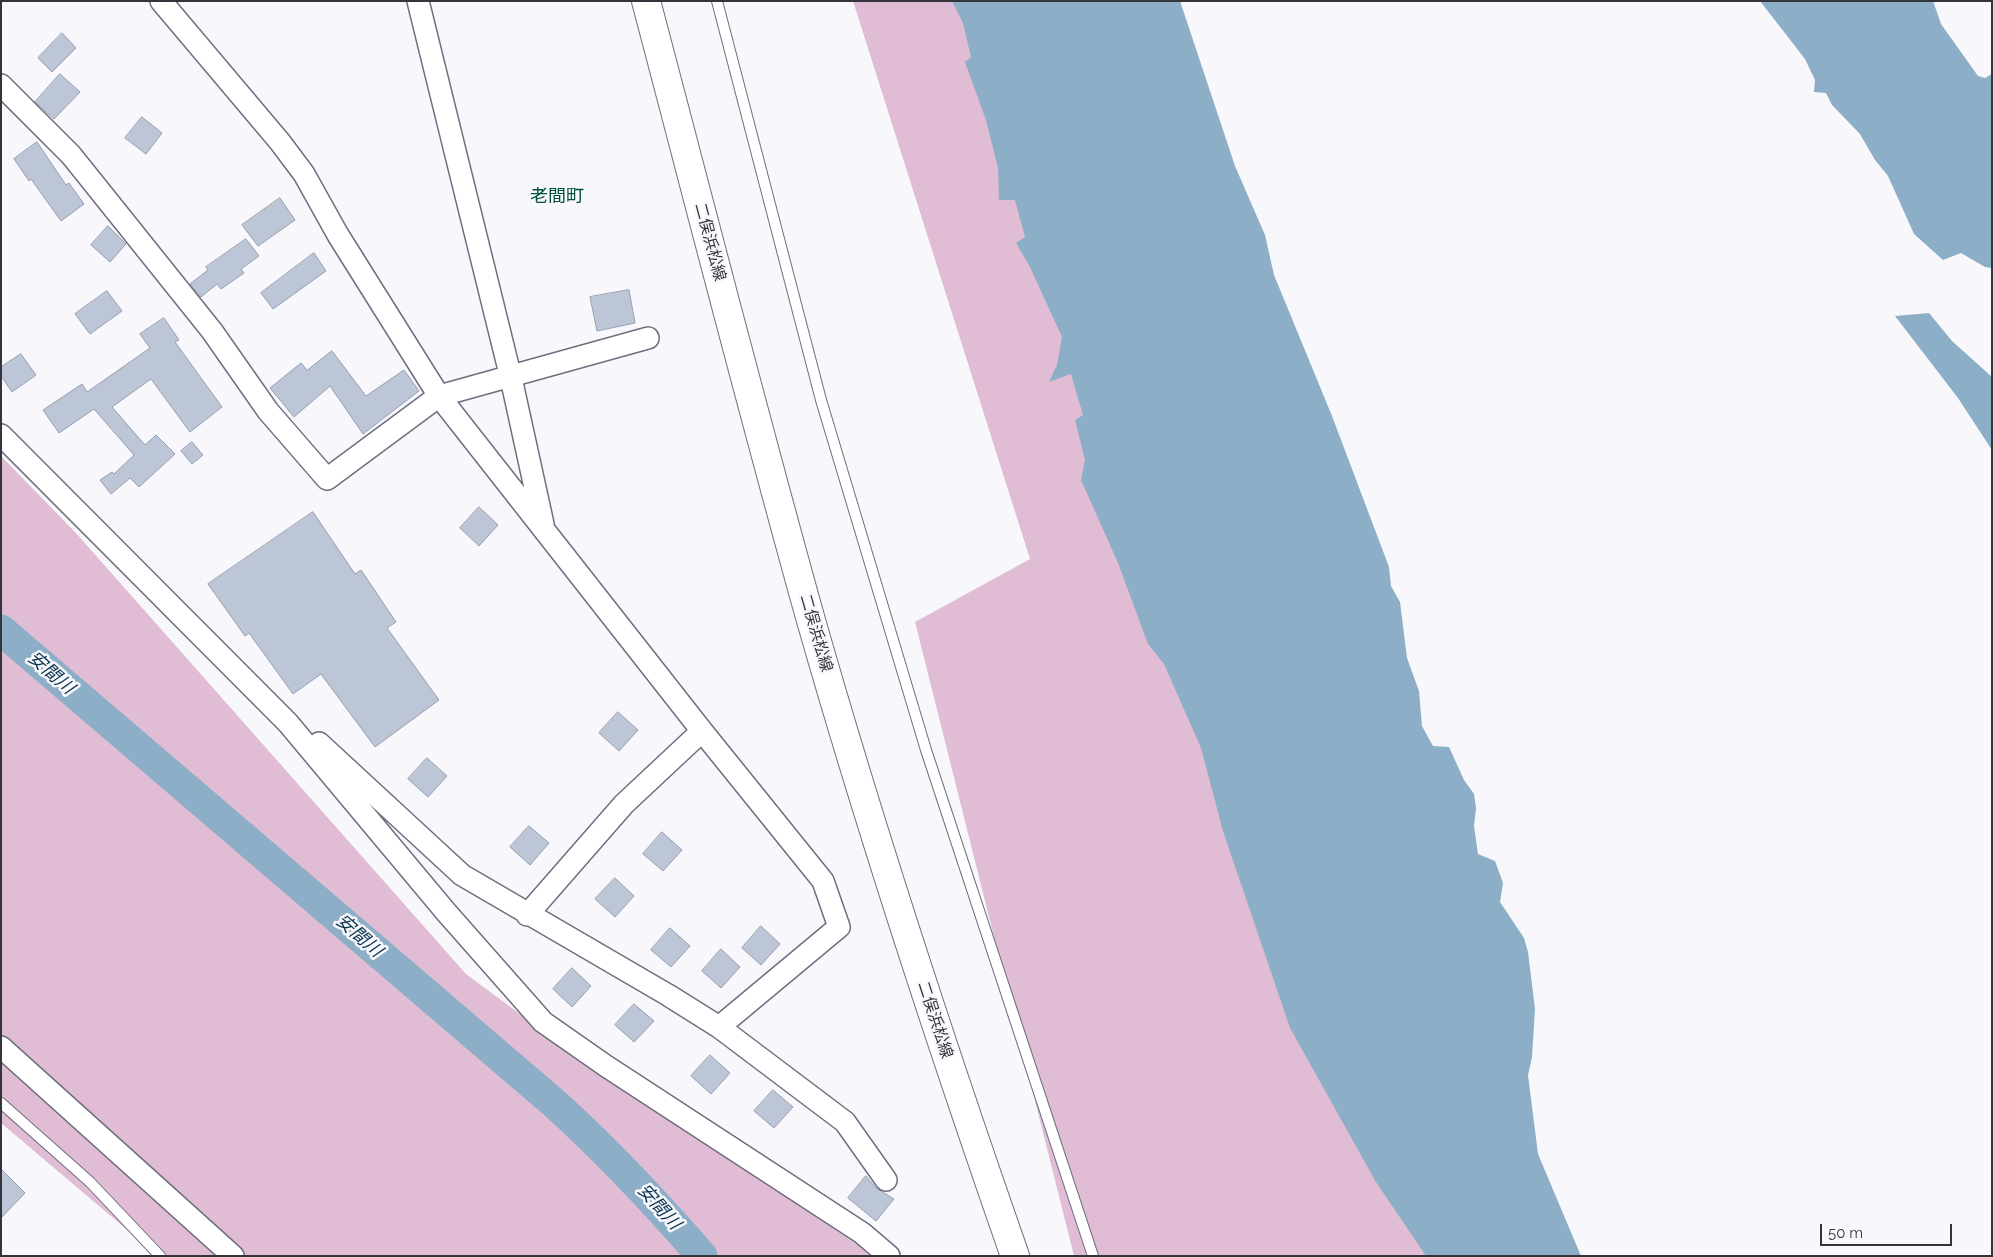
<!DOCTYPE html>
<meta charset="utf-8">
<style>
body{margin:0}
#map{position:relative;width:1993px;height:1257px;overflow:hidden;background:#f8f8fc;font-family:Raleway,sans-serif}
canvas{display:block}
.frame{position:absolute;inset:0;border:2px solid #35343c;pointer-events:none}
.scale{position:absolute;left:1820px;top:1224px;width:132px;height:22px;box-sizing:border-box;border:2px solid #35343c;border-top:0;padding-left:6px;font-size:15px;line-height:18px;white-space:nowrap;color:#35343c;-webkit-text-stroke:4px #f8f8fc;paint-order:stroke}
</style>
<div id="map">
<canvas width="1993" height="1257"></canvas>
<div class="frame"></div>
<div class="scale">50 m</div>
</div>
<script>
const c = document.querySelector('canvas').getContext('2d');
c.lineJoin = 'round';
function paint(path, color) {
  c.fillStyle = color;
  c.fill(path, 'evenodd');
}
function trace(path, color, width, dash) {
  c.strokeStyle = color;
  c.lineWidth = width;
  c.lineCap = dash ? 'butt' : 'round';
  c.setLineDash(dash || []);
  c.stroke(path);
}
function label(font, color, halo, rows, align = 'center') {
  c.font = font + ' Raleway,"Noto Sans JP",sans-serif';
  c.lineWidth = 5;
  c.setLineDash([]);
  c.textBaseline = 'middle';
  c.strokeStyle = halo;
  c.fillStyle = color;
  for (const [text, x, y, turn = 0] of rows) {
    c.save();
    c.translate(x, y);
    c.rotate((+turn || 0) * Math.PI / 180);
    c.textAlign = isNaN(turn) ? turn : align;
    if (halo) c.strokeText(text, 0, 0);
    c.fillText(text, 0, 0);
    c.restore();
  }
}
const green = new Path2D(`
 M853 1H976L1448 1256H1074L915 622 1030 559Z
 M1 456 76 533 466 974 582 1060 858 1245 870 1256H158L1 1123Z`);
const water = new Path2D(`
 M952 1H1180L1235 166 1265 235 1274 275 1332 416 1389 567 1391 586 1400 602 1407 658 1419 691 1422 726 1433 746 1449 747 1464 780 1474 794 1476 808 1474 826 1478 854 1495 861 1503 883 1500 902 1524 938 1528 952 1535 1009 1532 1057 1528 1075 1538 1154 1581 1256H1426L1376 1182 1290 1028 1223 831 1201 748 1164 664 1148 644 1118 563 1081 480 1085 460 1075 420 1083 415 1071 374 1049 382 1057 365 1062 337 1030 267 1016 243 1025 237 1015 200H999L998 168 986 120 965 62 971 57 963 23Z
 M1760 1H1933L1941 24 1978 76 1985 78 1992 74V268L1985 267 1961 253 1943 260 1914 234 1888 176 1875 160 1860 134 1832 105 1826 93 1814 92 1815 80 1805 59Z
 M1929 313 1952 341 1992 377V450L1958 398 1895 316Z`);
const river = new Path2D(`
 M1 630 554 1103C607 1151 655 1202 702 1256`);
const building = new Path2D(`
 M62 33 76 48 52 72 38 58Z
 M60 74 80 92 54 119 35 102Z
 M142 117 162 133 146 154 125 138Z
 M37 142 66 185 69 183 84 204 61 221 31 179 29 181 14 159Z
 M280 198 295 220 258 246 242 225Z
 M108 226 126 244 110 262 91 245Z
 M246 239 259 256 241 269 244 273 221 289 217 284 201 297 190 284 208 270 206 267Z
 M314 253 326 271 273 309 261 293Z
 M629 290 635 323 597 331 590 297Z
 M107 291 122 311 90 334 75 314Z
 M164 318 179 340 175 342 222 407 190 432 151 379 112 407 145 445 156 435 175 454 139 487 130 478 111 494 100 480 112 472 114 474 134 455 94 409 59 433 43 410 82 384 87 392 150 348 140 334Z
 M332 351 366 396 404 370 419 391 363 434 330 386 294 417 270 388 301 363 307 370Z
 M21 354 36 375 12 392 1 376V367Z
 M192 442 203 455 192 464 181 451Z
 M479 507 498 525 479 546 460 528Z
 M313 512 355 574 361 570 396 622 387 628 439 700 375 747 321 674 293 694 249 633 245 636 208 584Z
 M618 712 638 730 619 751 599 733Z
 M427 758 447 776 428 797 408 779Z
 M529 826 549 843 530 865 510 847Z
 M662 832 682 850 663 871 643 854Z
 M615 878 634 896 615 917 595 899Z
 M761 926 780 944 761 965 742 948Z
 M670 928 690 946 671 967 651 950Z
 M721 949 740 967 721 988 702 971Z
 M572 968 591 986 572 1007 553 989Z
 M634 1004 654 1021 634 1042 615 1025Z
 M710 1055 730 1073 711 1094 691 1076Z
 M773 1090 793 1107 774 1128 754 1111Z
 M1 1169 25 1193 1 1218Z
 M866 1176 876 1188 894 1199 876 1221 848 1198Z`);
const lane = new Path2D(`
 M717 1 821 400 926 750 1093 1256
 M1 1103 90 1182 160 1256`);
const street = new Path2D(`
 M161 1 280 142 304 174 338 235 439 396 702 731 823 881 839 927 719 1027
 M418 1 511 378 543 524
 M1 85 71 155 212 331 268 411 327 479 439 396 648 338
 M1 435 288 723 446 912 543 1022 606 1066 862 1233 889 1256
 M319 743 462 875 668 995 719 1027 845 1122 886 1180
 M527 915 624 804 702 731
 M1 1047 233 1256`);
const secondary = new Path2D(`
 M646 1C701 209 754 417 812 624 873 837 942 1047 1015 1256`);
const streetNames = [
 ["二俣浜松線",710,242,75],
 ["二俣浜松線",816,633,74],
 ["二俣浜松線",935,1020,72]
];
const neighbourhoodNames = [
 ["老間町",557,197]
];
const waterNames = [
 ["安間川",51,673,41],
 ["安間川",359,936,41],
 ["安間川",659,1207,48]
];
paint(green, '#e0bdd4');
paint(water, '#8caec6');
trace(river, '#8caec6', 31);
paint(building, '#bdc6d7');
trace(building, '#969eaf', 1);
trace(lane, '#6f6e7f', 12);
trace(street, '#6f6e7f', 24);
trace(secondary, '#6f6e7f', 30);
trace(lane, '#fff', 10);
trace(street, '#fff', 21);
trace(secondary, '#fff', 28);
label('16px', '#35343c', '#f8f8fc', streetNames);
label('18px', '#004f37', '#f8f8fc', neighbourhoodNames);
label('italic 18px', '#06334c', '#f8f8fc', waterNames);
</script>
